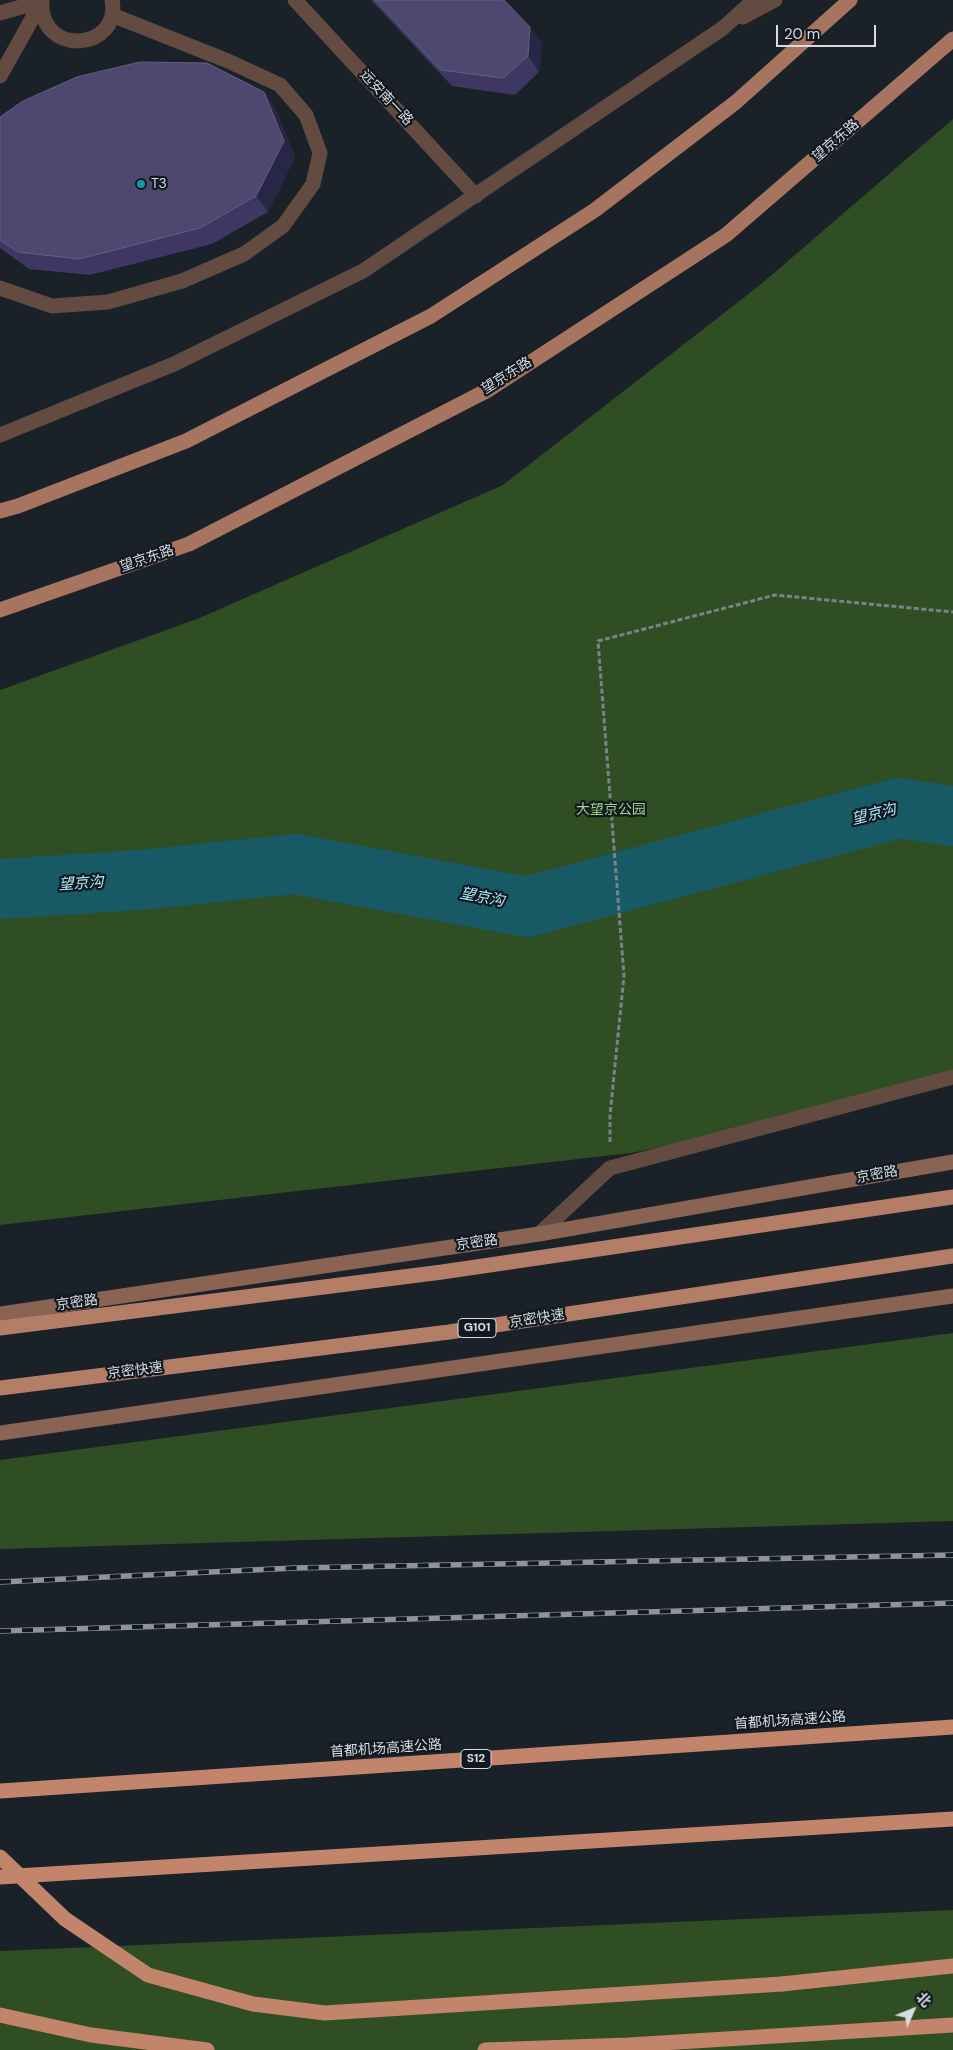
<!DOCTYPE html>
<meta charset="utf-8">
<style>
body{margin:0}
#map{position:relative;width:953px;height:2050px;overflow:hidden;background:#1a2129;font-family:"DM Sans","Noto Sans SC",sans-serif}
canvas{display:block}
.north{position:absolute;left:888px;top:1985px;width:50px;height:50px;-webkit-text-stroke:4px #11181f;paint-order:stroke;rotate:46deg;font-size:14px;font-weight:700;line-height:20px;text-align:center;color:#d7dce1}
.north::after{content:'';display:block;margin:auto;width:18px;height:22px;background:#d7dce1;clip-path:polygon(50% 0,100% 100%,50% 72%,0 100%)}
.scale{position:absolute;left:776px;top:25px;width:100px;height:22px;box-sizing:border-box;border:2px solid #d7dce1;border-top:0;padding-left:6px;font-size:15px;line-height:18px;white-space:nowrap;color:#d7dce1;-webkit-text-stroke:4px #11181f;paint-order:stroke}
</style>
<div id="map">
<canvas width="953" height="2050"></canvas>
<div class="north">北</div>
<div class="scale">20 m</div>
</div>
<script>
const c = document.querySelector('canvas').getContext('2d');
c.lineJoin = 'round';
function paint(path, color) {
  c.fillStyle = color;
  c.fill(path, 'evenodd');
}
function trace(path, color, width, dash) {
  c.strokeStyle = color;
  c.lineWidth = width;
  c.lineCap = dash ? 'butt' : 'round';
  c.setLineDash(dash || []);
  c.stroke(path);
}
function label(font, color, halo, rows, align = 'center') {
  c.font = font + ' "DM Sans","Noto Sans SC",sans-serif';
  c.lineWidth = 4.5;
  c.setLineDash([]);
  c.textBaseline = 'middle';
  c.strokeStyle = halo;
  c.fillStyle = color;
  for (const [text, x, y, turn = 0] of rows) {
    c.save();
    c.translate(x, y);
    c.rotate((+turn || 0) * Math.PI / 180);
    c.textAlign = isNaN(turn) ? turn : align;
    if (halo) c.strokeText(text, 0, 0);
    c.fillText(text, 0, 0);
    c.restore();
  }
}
const green = new Path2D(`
 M953 119V1077L884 1103 631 1153 0 1225V690L197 619 503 485 760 285Z
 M953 1333V1521L0 1549V1460Z
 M953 1910V2050H0V1951Z`);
const river = new Path2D(`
 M0 889 140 880 295 864 527 907 899 808 953 816`);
const path = new Path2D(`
 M610 1142V1115L624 976 598 641 775 595 953 612`);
const service = new Path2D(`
 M42 0C38 58 122 51 112 0
 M0 13 42 1
 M0 76 42 1
 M0 288 52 306 108 302 182 281 244 254 283 226 313 184 320 153 306 115 280 85 228 61 112 15`);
const minor = new Path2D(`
 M295 0 476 196`);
const tertiary = new Path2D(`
 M743 17 775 0
 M0 435 174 364 363 271 723 28 754 0
 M539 1234 610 1168 953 1077`);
const secondary = new Path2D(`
 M0 1314 539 1234 953 1162
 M0 1433 953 1296`);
const primary = new Path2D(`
 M0 511 18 506 186 441 431 316 595 210 736 102 850 0
 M0 610 189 544 488 390 726 235 953 39`);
const trunk = new Path2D(`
 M0 1328 442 1272 953 1197
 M0 1388 449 1332 953 1256`);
const motorway = new Path2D(`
 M0 1791 953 1727
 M0 1877 953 1819
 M782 1984 953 1966
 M0 2015 91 2035 207 2050
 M485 2050 629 2045 953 2025`);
const rail = new Path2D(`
 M0 1582 295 1568 953 1555
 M0 1631 953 1603`);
const motorwayBridge = new Path2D(`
 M0 1857 65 1919 148 1975 253 2004 325 2013 782 1984`);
const wall = new Path2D(`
 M371 0H504L542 43 539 72 515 95 452 86Z
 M264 92 275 108 295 157 268 212 212 244 90 275 29 269 0 248V117Z`);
const shadedWall = new Path2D(`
 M530 27 542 43 539 72 528 56Z
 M264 92 275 108 295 157 268 212 256 196Z`);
const building = new Path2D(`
 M375 0H504L530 27 528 56 503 78 441 70Z
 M140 62 207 63 264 92 284 141 256 196 200 228 79 259 18 252 0 240V117L23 101 77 77Z`);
const markers = [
 [141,184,5,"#0f9aa8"]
];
const shields = [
 [477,1328,38],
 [476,1759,30]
];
const shieldNames = [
 ["G101",477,1328],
 ["S12",476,1759]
];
const streetNames = [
 ["远安南一路",386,98,47],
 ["望京东路",836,141,-41],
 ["望京东路",507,376,-32],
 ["望京东路",147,559,-19],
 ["京密路",877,1175,-10],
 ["京密路",477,1243,-8],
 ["京密路",77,1303,-8],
 ["京密快速",537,1319,-9],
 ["京密快速",135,1371,-7],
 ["首都机场高速公路",790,1721,-4],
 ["首都机场高速公路",386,1749,-4]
];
const poiNames = [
 ["T3",151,184]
];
const parkNames = [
 ["大望京公园",611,810]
];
const waterNames = [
 ["望京沟",874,815,-14],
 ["望京沟",81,884,-4],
 ["望京沟",482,898,11]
];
paint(green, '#2f4e23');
trace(river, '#175a66', 60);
trace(path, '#7c8289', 3, [5, 2.5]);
trace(service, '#644b41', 15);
trace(minor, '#644b41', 15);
trace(tertiary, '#644b41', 15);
trace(secondary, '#8a6352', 15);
trace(primary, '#a7755f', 15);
trace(trunk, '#b47d65', 15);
trace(motorway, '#c2856b', 15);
trace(rail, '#8e949a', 5.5);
trace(rail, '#11181f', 4, [11]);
trace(motorwayBridge, '#c2856b', 15);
paint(wall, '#3e3663');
paint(shadedWall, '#282646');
paint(building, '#4e4871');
trace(building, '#645f82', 1);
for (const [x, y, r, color] of markers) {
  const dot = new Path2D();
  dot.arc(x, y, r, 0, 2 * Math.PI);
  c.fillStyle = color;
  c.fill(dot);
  trace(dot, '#11181f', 2);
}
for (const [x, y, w] of shields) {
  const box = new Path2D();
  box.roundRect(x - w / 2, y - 9.5, w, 19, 4);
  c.fillStyle = '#11181f';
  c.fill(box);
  trace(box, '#d7dce1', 1);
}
label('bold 12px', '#d7dce1', null, shieldNames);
label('14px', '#d7dce1', '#11181f', streetNames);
label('14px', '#d7dce1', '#11181f', poiNames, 'left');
label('14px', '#9dd38a', '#11181f', parkNames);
label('italic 15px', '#aceefb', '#11181f', waterNames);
</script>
